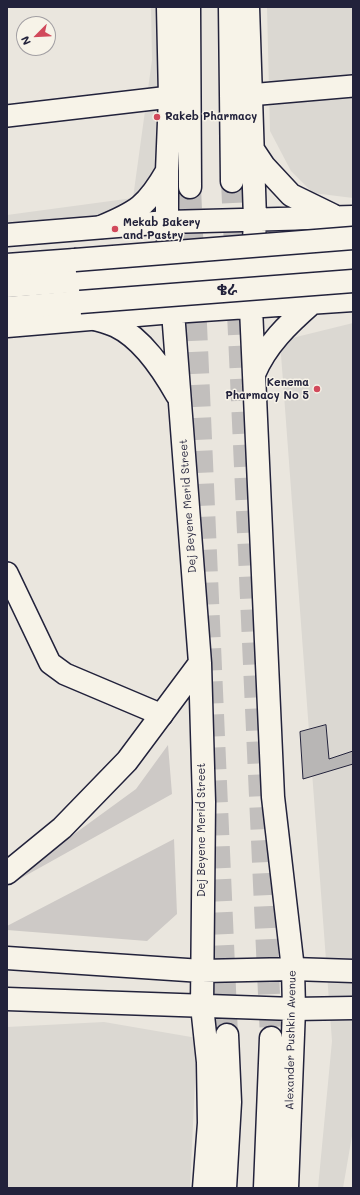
<!DOCTYPE html>
<meta charset="utf-8">
<style>
body{margin:0}
#map{position:relative;width:360px;height:1195px;overflow:hidden;background:#eae6de;font-family:Mali,sans-serif}
canvas{display:block}
.frame{position:absolute;inset:0;border:8px solid #22223b;pointer-events:none}
.north{position:absolute;left:16px;top:16px;width:40px;height:40px;box-sizing:border-box;background:#f7f3e8;border:1px solid #a29fa3;border-radius:50%;rotate:246deg;font-size:11px;font-weight:700;line-height:16px;text-align:center;color:#22223b}
.north::after{content:'';display:block;margin:auto;width:14px;height:18px;background:#d1495b;clip-path:polygon(50% 0,100% 100%,50% 72%,0 100%)}
</style>
<div id="map">
<canvas width="360" height="1195"></canvas>
<div class="frame"></div>
<div class="north">N</div>
</div>
<script>
const c = document.querySelector('canvas').getContext('2d');
c.lineJoin = 'round';
function paint(path, color) {
  c.fillStyle = color;
  c.fill(path, 'evenodd');
}
function trace(path, color, width, dash) {
  c.strokeStyle = color;
  c.lineWidth = width;
  c.lineCap = dash ? 'butt' : 'round';
  c.setLineDash(dash || []);
  c.stroke(path);
}
function label(font, color, halo, rows, align = 'center') {
  c.font = font + ' Mali,"Noto Sans Ethiopic",sans-serif';
  c.lineWidth = 3;
  c.setLineDash([]);
  c.textBaseline = 'middle';
  c.strokeStyle = halo;
  c.fillStyle = color;
  for (const [text, x, y, turn = 0] of rows) {
    c.save();
    c.translate(x, y);
    c.rotate((+turn || 0) * Math.PI / 180);
    c.textAlign = isNaN(turn) ? turn : align;
    if (halo) c.strokeText(text, 0, 0);
    c.fillText(text, 0, 0);
    c.restore();
  }
}
const built = new Path2D(`
 M151 7H176L175 196 148 236 7 240V215L133 198 152 60Z
 M267 7H353V198L313 193 291 171 270 131Z
 M353 323V1130L343 1188H318L332 1041 280 341Z
 M104 1022 197 1038 190 1188H7V1027Z`);
const green = new Path2D(`
 M168 745 172 794 7 886V883L136 789Z
 M174 839 177 914 147 941 7 930V926Z`);
const building = new Path2D(`
 M326 725 329 759 353 751V764L303 779 300 732Z`);
const primaryTunnel = new Path2D(`
 M232 181 271 1038
 M190 187 227 1035`);
const minor = new Path2D(`
 M249 95 353 86
 M7 116 170 97
 M7 573 50 663 65 674 162 715`);
const tertiary = new Path2D(`
 M293 969 353 971
 M294 1009 353 1008`);
const secondary = new Path2D(`
 M7 235 167 222
 M7 286 171 274
 M7 326 173 312`);
const primary = new Path2D(`
 M168 7 170 97 167 171V222L173 312 200 663 204 802 202 1006 208 1062 209 1123 204 1188
 M189 7 190 187
 M230 7 232 181
 M248 7 255 219 251 308 273 797 293 969 294 1009 287 1188
 M252 148 264 166 291 195 332 215
 M167 222 353 217
 M101 227C137 212 147 206 167 171
 M7 265 75 260
 M171 274 353 259
 M7 308 80 302
 M173 312 353 300
 M95 319C102 321 110 323 116 326 143 339 163 370 177 395
 M254 374C266 345 288 324 312 303
 M7 873 62 828 127 761 200 663
 M7 958 202 971 293 969
 M7 999 294 1009
 M225 1188 230 1102 227 1035
 M265 1188 271 1038`);
const primaryBridge = new Path2D(`
 M75 260 353 238
 M80 302 353 281`);
const markers = [
 [157,117,4,"#d1495b"],
 [115,229,4,"#d1495b"],
 [317,389,4,"#d1495b"]
];
const poiNames = [
 ["Rakeb Pharmacy",165,117],
 ["Mekab Bakery",123,223],
 ["and Pastry",123,236],
 ["Kenema",309,383,"right"],
 ["Pharmacy No 5",309,396,"right"]
];
const streetNames = [
 ["Dej Beyene Merid Street",188,506,-94],
 ["Dej Beyene Merid Street",202,830,-90],
 ["Alexander Pushkin Avenue",291,1040,-89]
];
const districtNames = [
 ["ቄራ",227,290]
];
paint(built, '#dbd8d2');
paint(green, '#cdc9c6');
paint(building, '#b8b6b5');
trace(building, '#22223b', 1);
trace(primaryTunnel, '#c2bfbd', 22, [22, 11]);
trace(minor, '#22223b', 24);
trace(tertiary, '#22223b', 25);
trace(secondary, '#22223b', 25);
trace(primary, '#22223b', 25);
trace(minor, '#f7f3e8', 21);
trace(tertiary, '#f7f3e8', 22);
trace(secondary, '#f7f3e8', 22);
trace(primary, '#f7f3e8', 22);
trace(primaryBridge, '#22223b', 25, []);
trace(primaryBridge, '#f7f3e8', 22);
for (const [x, y, r, color] of markers) {
  const dot = new Path2D();
  dot.arc(x, y, r, 0, 2 * Math.PI);
  c.fillStyle = color;
  c.fill(dot);
  trace(dot, '#f7f3e8', 1.5);
}
label('bold 11px', '#22223b', '#f7f3e8', poiNames, 'left');
label('11px', '#22223b', '#f7f3e8', streetNames);
label('bold 15px', '#22223b', '#f7f3e8', districtNames);
</script>
